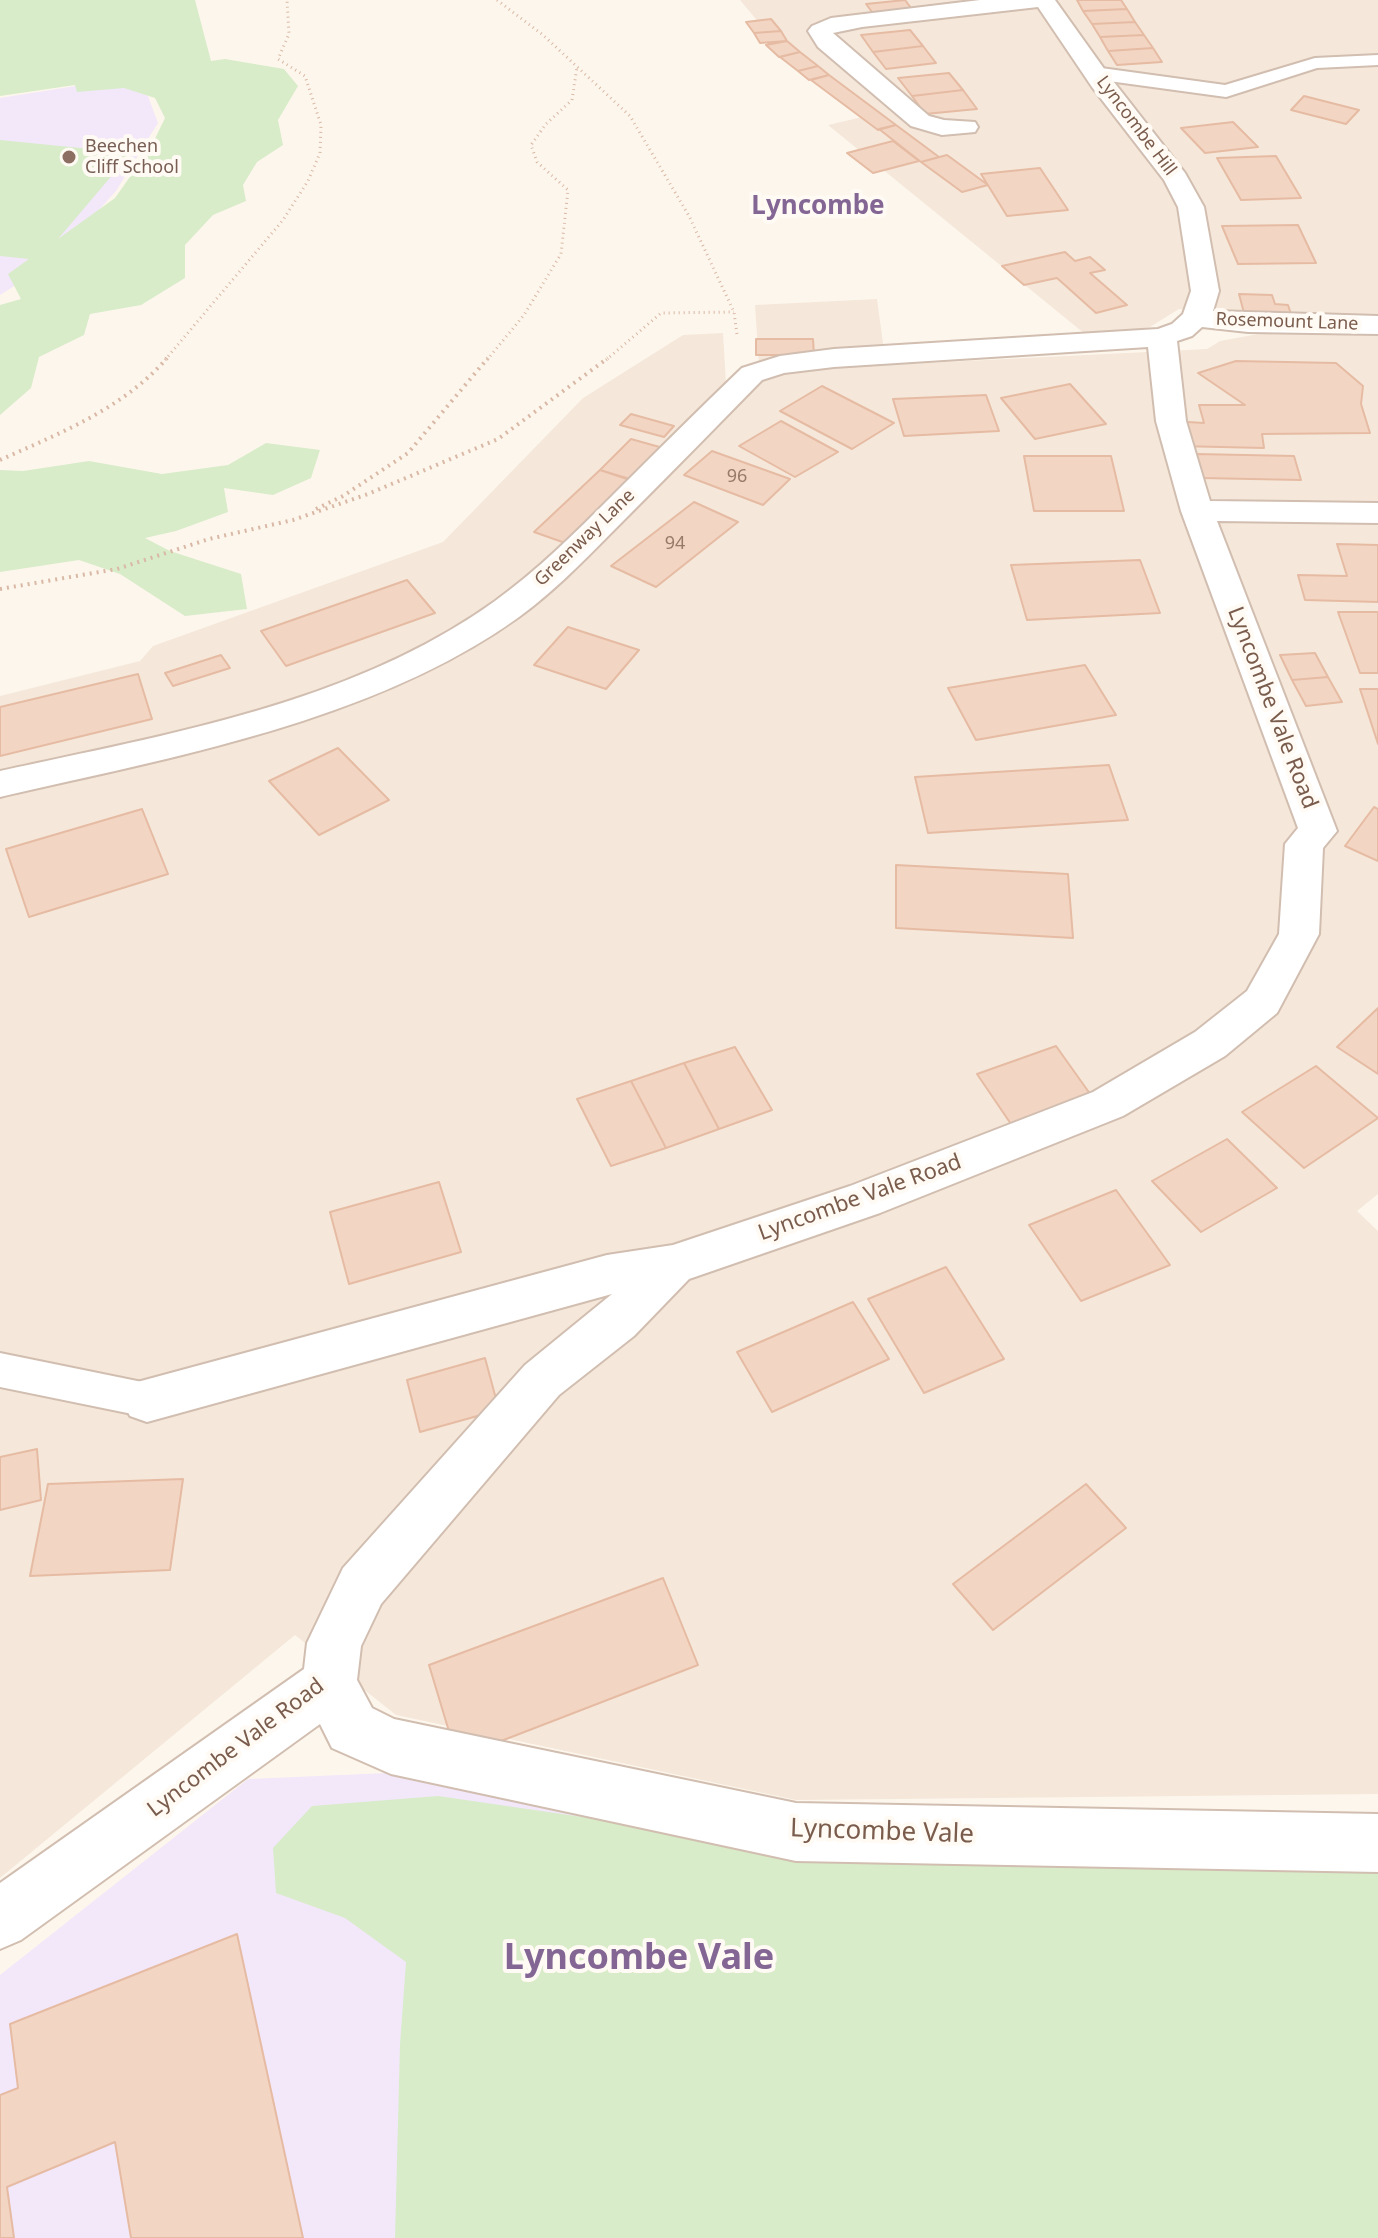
<!DOCTYPE html>
<style>
body{margin:0}
canvas{display:block;background:#fdf6ec}
</style>
<canvas width="1378" height="2238"></canvas>
<script>
const c = document.querySelector('canvas').getContext('2d');
c.lineJoin = 'round';
function paint(path, color) {
  c.fillStyle = color;
  c.fill(path, 'evenodd');
}
function trace(path, color, width, dash) {
  c.strokeStyle = color;
  c.lineWidth = width;
  c.lineCap = dash ? 'butt' : 'round';
  c.setLineDash(dash || []);
  c.stroke(path);
}
function label(font, color, halo, rows, align = 'center') {
  c.font = font + ' "Noto Sans",sans-serif';
  c.lineWidth = 8;
  c.setLineDash([]);
  c.textBaseline = 'middle';
  c.strokeStyle = halo;
  c.fillStyle = color;
  for (const [text, x, y, turn = 0] of rows) {
    c.save();
    c.translate(x, y);
    c.rotate((+turn || 0) * Math.PI / 180);
    c.textAlign = isNaN(turn) ? turn : align;
    if (halo) c.strokeText(text, 0, 0);
    c.fillText(text, 0, 0);
    c.restore();
  }
}
const residential = new Path2D(`
 M740 0H1378V317L1251 315 1179 309 1150 327 1127 332 1085 334 828 125 871 115 770 36Z
 M877 299 886 365 1207 349 1220 341 1264 333 1378 335V1194L1357 1211 1378 1231V1794L796 1800 396 1715 295 1635 0 1878V696L140 661 153 646 443 542 583 398 683 335 723 333 727 401 760 382 755 305Z`);
const education = new Path2D(`
 M88 84 126 87 148 96 158 123 116 191 51 263 0 295V98Z
 M434 1771 777 1867 1378 2238H0V1975L248 1779Z`);
const green = new Path2D(`
 M0 0H195L211 61 225 59 284 69 298 86 278 120 283 145 257 162 243 185 246 201 213 215 185 245V278L141 305 90 314 84 335 39 357 31 388 0 415V305L21 299 8 274 29 259 0 256V140L131 153 58 239 115 198 151 147 165 118 155 98 124 88 77 92 75 85 0 96Z
 M266 443 320 450 311 478 273 495 224 488 228 512 176 531 145 538 170 551 241 574 247 609 185 616 120 574 79 560 0 572V470L23 471 89 461 162 474 228 465Z
 M438 1796 768 1844 1378 1866V2238H395L400 2044 406 1962 345 1918 276 1893 273 1848 312 1806Z`);
const building = new Path2D(`
 M905 0 914 12 875 16 866 4Z
 M1077 0H1121L1127 9 1083 11Z
 M1127 9 1135 22 1092 24 1083 11Z
 M771 19 781 31 754 33 746 22Z
 M1135 22 1144 35 1100 37 1092 24Z
 M910 30 923 46 873 52 861 35Z
 M781 31 787 41 760 43 754 33Z
 M1144 35 1153 48 1108 51 1100 37Z
 M787 41 800 52 779 57 766 45Z
 M923 46 936 63 886 69 873 52Z
 M1153 48 1162 62 1117 65 1108 51Z
 M800 52 818 66 798 71 780 57Z
 M818 66 829 75 809 80 798 71Z
 M949 73 963 90 912 96 898 78Z
 M829 75 896 125 878 130 811 80Z
 M963 90 977 109 925 114 912 96Z
 M1304 96 1359 110 1346 124 1291 110Z
 M1233 122 1258 147 1205 153 1181 128Z
 M896 125 939 157 921 162 879 129Z
 M893 141 919 161 873 173 847 153Z
 M947 155 988 185 962 192 921 162Z
 M1276 156 1301 198 1241 200 1217 158Z
 M1040 168 1068 210 1007 216 981 174Z
 M1298 225 1316 263 1238 264 1222 226Z
 M1065 252 1075 261 1090 257 1105 270 1090 273 1127 305 1096 313 1057 278 1024 285 1002 266Z
 M1239 294 1272 295 1275 304 1288 305 1291 314 1244 313Z
 M756 339H813L814 355H756Z
 M1236 361 1336 363 1363 386 1361 404 1370 433 1262 434 1264 448 1178 446 1171 421 1204 423 1199 405H1245L1198 373Z
 M1070 384 1106 424 1035 439 1001 398Z
 M822 386 894 423 852 449 780 411Z
 M986 395 999 431 904 436 893 399Z
 M631 414 674 426 664 437 620 425Z
 M781 421 838 452 795 477 739 446Z
 M631 439 663 448 633 480 600 470Z
 M712 451 790 479 763 505 684 475Z
 M1196 454 1294 456 1301 480 1201 478Z
 M1024 456H1111L1124 511H1034Z
 M600 470 636 482 571 545 534 532Z
 M694 502 738 522 656 587 611 566Z
 M1337 544 1378 545V602L1305 600 1298 575 1347 576Z
 M1140 560 1160 613 1027 620 1011 565Z
 M407 580 435 613 286 666 261 631Z
 M1338 612H1378V673H1360Z
 M568 627 639 650 606 689 534 665Z
 M1315 653 1328 677 1292 680 1280 655Z
 M221 655 230 668 173 686 165 673Z
 M1085 665 1116 715 976 740 948 688Z
 M138 674 152 719 0 756V707Z
 M1328 677 1342 702 1306 706 1292 680Z
 M1360 689H1378V744Z
 M338 748 389 800 319 835 269 781Z
 M1109 765 1128 820 928 833 915 777Z
 M1374 807 1378 809V861L1345 846Z
 M142 809 168 874 29 917 6 849Z
 M896 865 1068 874 1073 938 896 928Z
 M1378 1008V1074L1337 1047Z
 M1056 1046 1093 1098 1013 1127 977 1074Z
 M735 1047 772 1110 719 1129 684 1063Z
 M684 1063 719 1129 666 1148 631 1081Z
 M1316 1066 1378 1118 1304 1168 1242 1112Z
 M631 1081 666 1148 611 1166 577 1099Z
 M1227 1139 1277 1188 1201 1232 1152 1181Z
 M439 1182 461 1252 349 1284 330 1212Z
 M1116 1190 1170 1265 1081 1301 1029 1225Z
 M946 1267 1004 1359 924 1393 868 1299Z
 M853 1302 889 1359 772 1412 737 1352Z
 M485 1358 499 1410 420 1432 407 1380Z
 M37 1449 41 1500 0 1510V1457Z
 M183 1479 170 1570 30 1576 48 1484Z
 M1086 1484 1126 1528 993 1630 953 1584Z
 M663 1578 698 1665 457 1758 429 1665Z
 M237 1934 303 2238H131L115 2142 7 2187 14 2238H0V2095L18 2088 10 2024Z`);
const pathFar1 = new Path2D(`
 M497 0 543 35 630 116 689 216 734 312 737 335
 M165 360 283 220 308 181 320 153 321 125 305 76 278 59 289 34 287 0
 M487 360 524 315 561 254 568 190 537 162 531 145 546 124 572 100 577 67
 M606 360 661 313 734 312`);
const path = new Path2D(`
 M0 460C60 433 123 409 167 358
 M316 509 343 496 408 453 488 358
 M0 589 117 569 209 539 293 520 368 494 498 439 608 358`);
const lane = new Path2D(`
 M1378 55V65L1317 68 1226 97 1094 79 1085 73 1094 67 1225 85 1315 58Z
 M0 1353 147 1383 160 1388 166 1400 160 1412 147 1417 0 1387Z`);
const street = new Path2D(`
 M980 0H1055L1110 77 1185 173 1204 207 1219 291 1213 311 1378 316V334L1248 332 1202 327 1192 336 1177 341 1186 421 1210 501 1378 503V523L1217 521 1337 831 1323 848 1319 934 1277 1013 1225 1056 1123 1116 880 1213 689 1279 634 1336 559 1395 381 1604 361 1646 357 1680 372 1708 394 1719 796 1803 1378 1814V1872L796 1861 391 1774 332 1748 320 1724 21 1940 0 1949V1883L304 1669 307 1643 343 1568 525 1365 612 1294 147 1422 130 1416 122 1400 130 1384 607 1255 673 1245 850 1186 1093 1092 1195 1032 1247 991 1279 934 1285 844 1298 828 1181 511 1156 421 1148 347 834 367 784 373 762 380C718 425 674 470 630 514 594 550 560 587 519 617 373 722 172 757 0 797V771C168 734 352 704 495 601 538 570 575 533 612 496 655 453 698 410 742 368L780 356 834 349 1158 329 1172 324 1183 314 1191 291 1178 207 1164 180 1092 87 1038 7 862 27 833 33 929 116 944 120 975 122 978 127 975 132 942 135 911 126 818 47 808 31 812 26 831 18Z`);
const markers = [
 [69,157,8,"#8d6e63"]
];
const farStreetnames = [
 ["Lyncombe Hill",1136,126,53],
 ["Rosemount Lane",1287,322,2],
 ["Greenway Lane",585,538,-44]
];
const farEducationnames = [
 ["Beechen",85,147],
 ["Cliff School",85,168]
];
const numberNames = [
 ["96",737,477],
 ["94",675,544]
];
const streetNames = [
 ["Lyncombe Vale Road",1272,708,69],
 ["Lyncombe Vale Road",860,1198,-20],
 ["Lyncombe Vale Road",236,1748,-37]
];
const farDistrictnames = [
 ["Lyncombe",818,207]
];
const nearStreetnames = [
 ["Lyncombe Vale",882,1832,2]
];
const nearDistrictnames = [
 ["Lyncombe Vale",639,1959]
];
paint(residential, '#f5e8da');
paint(education, '#f3e8fa');
paint(green, '#d8ecc9');
paint(building, '#f3d5c3');
trace(building, '#e6bba3', 2);
trace(lane, '#d1beb0', 4);
trace(street, '#d1beb0', 4);
trace(pathFar1, '#d9b8a5', 3, [1, 4]);
trace(path, '#d9b8a5', 4, [2, 5]);
paint(lane, '#fff');
paint(street, '#fff');
for (const [x, y, r, color] of markers) {
  const dot = new Path2D();
  dot.arc(x, y, r, 0, 2 * Math.PI);
  c.fillStyle = color;
  c.fill(dot);
  trace(dot, '#fffaf3', 3);
}
label('18px', '#7a5c4d', '#fffaf3', farStreetnames);
label('18px', '#785e54', '#fffaf3', farEducationnames, 'left');
label('18px', '#987a6a', null, numberNames);
label('22px', '#7a5c4d', '#fffaf3', streetNames);
label('bold 26px', '#846695', '#fffaf3', farDistrictnames);
label('26px', '#7a5c4d', '#fffaf3', nearStreetnames);
label('bold 36px', '#846695', '#fffaf3', nearDistrictnames);
</script>
